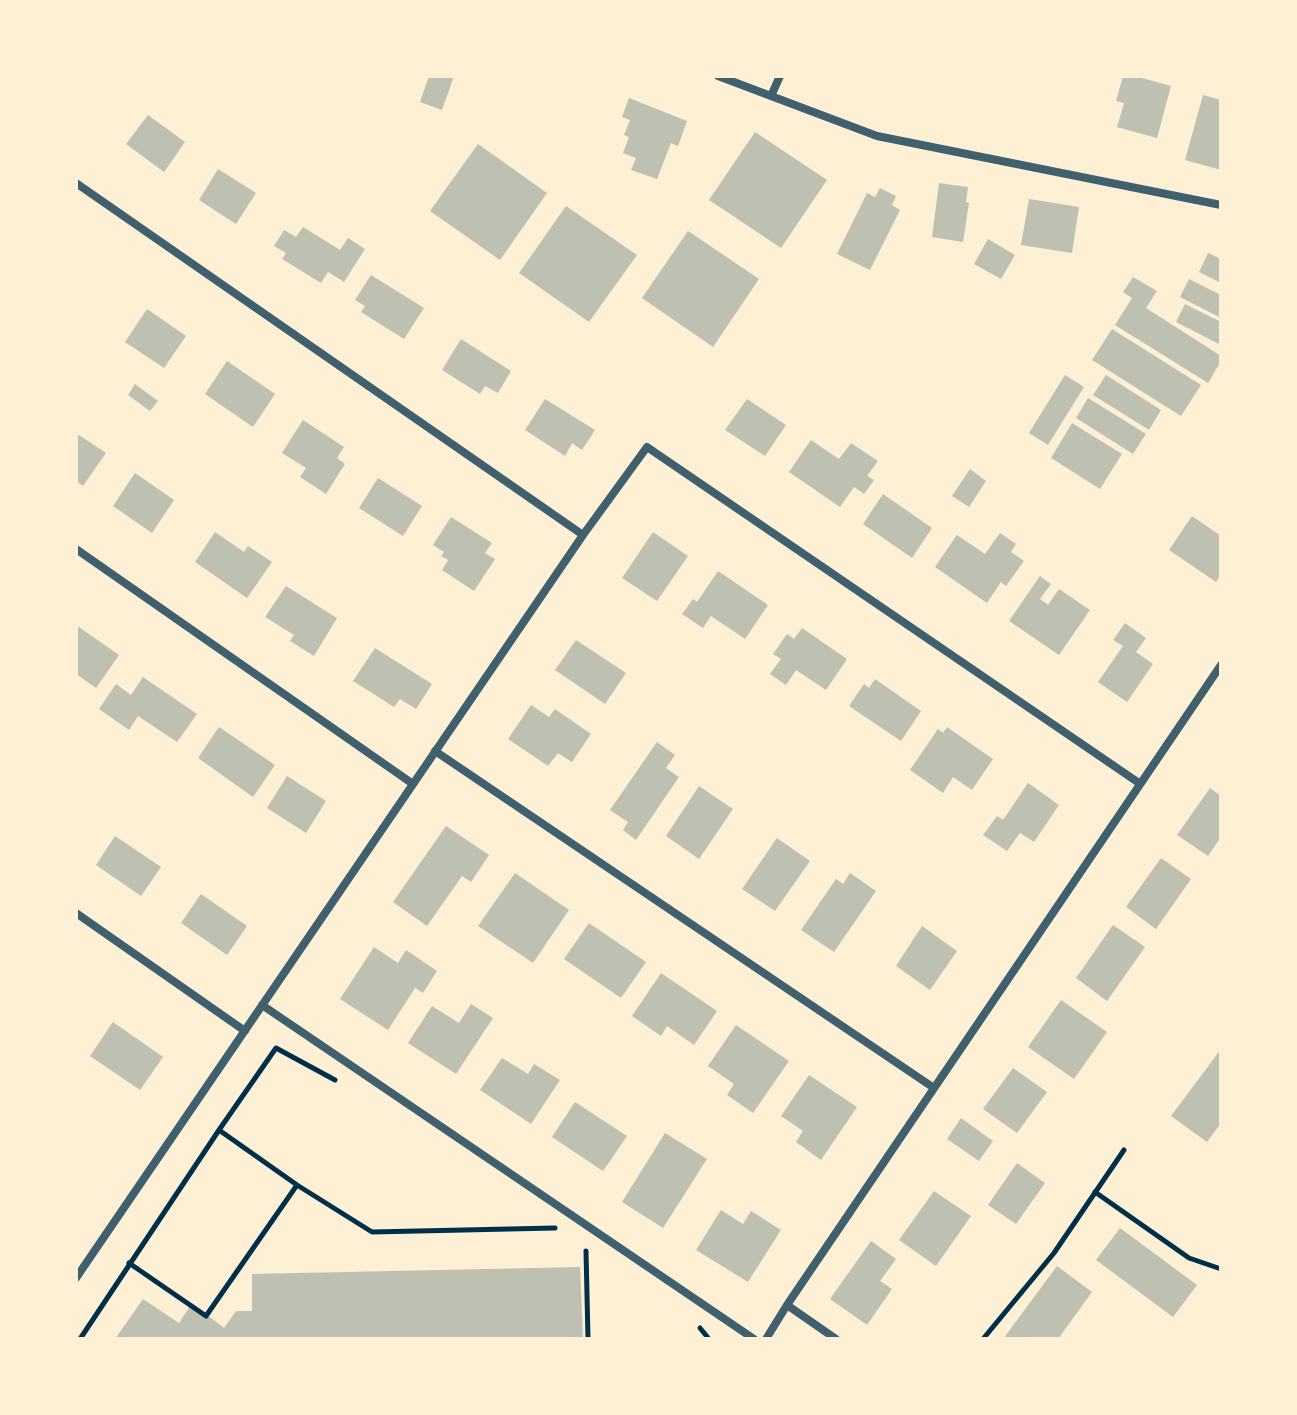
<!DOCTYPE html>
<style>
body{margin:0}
#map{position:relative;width:1297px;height:1415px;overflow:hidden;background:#fdf0d5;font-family:"Nunito Sans",sans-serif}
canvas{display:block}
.frame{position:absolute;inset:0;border:78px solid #fdf0d5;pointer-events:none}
</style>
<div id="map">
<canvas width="1297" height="1415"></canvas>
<div class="frame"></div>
</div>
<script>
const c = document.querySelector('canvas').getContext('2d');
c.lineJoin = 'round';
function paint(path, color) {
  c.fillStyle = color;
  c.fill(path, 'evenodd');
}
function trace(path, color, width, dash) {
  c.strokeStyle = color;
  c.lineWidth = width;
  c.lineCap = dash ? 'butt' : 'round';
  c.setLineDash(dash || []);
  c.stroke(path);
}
const building = new Path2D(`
 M429 76H454L442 110 420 102Z
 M1123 76H1135L1171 86 1157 138 1117 127 1124 103 1116 101Z
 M1203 95 1221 100V170L1185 160Z
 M629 98 687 121 678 146 671 143 657 179 631 170 636 158 623 153 629 137 624 135 630 120 622 117Z
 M148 115 185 142 164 172 126 144Z
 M755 132 827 180 781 248 709 200Z
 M478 144 547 193 500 260 430 211Z
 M218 169 256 193 236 224 199 200Z
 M939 183 968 187 966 202 969 203 963 242 932 237Z
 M880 188 896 196 892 205 900 210 870 270 837 254 867 193 875 197Z
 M1029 199 1079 207 1072 253 1021 245Z
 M566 206 637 255 589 322 519 273Z
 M303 227 340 250 348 238 365 249 344 282 328 272 321 283 282 259 286 253 274 246 284 230 296 237Z
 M688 231 759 279 713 347 642 298Z
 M988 239 1015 255 1001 279 974 264Z
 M1208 253 1221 259V283L1199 272Z
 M371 275 424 308 404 339 361 312 365 306 355 300Z
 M1133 277 1157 291 1146 308 1221 356V361L1208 383 1115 325 1132 298 1123 292Z
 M1189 279 1221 295V318L1180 297Z
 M1185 304 1221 322V345L1176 322Z
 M147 309 186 336 164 368 125 342Z
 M1112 329 1201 385 1181 416 1092 360Z
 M461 339 511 371 498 393 485 386 480 394 442 370Z
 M227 361 275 394 253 427 205 394Z
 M1065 375 1084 387 1048 445 1029 433Z
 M1106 375 1161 410 1149 430 1093 395Z
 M135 384 158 401 150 411 128 395Z
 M1088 398 1146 434 1133 454 1076 418Z
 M545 399 595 430 582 450 572 443 565 456 525 430Z
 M747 399 786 425 765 456 725 430Z
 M303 420 344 447 337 458 345 464 326 494 300 477 306 468 282 453Z
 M1072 423 1122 454 1100 489 1051 458Z
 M76 433 106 453 83 486 76 481Z
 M811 440 839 459 851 443 878 461 867 476 874 480 864 494 854 487 840 507 789 472Z
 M970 469 986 481 969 507 952 496Z
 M135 473 174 500 152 533 113 506Z
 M378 478 422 506 403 536 359 508Z
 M883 494 932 528 912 558 863 524Z
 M1192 516 1221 536V575L1216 582 1169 550Z
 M451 517 492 543 485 553 495 559 474 591 442 570 448 560 441 556 444 552 433 545Z
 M215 532 244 552 248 546 272 562 247 598 195 562Z
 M653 532 688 556 657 601 622 578Z
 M1000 533 1016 544 1011 552 1024 561 1006 586 1001 582 987 603 935 567 957 535 985 554Z
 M718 571 768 605 745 639 711 616 703 628 682 614 693 599 697 602Z
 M1040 576 1051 584 1040 599 1048 605 1059 589 1090 610 1059 655 1009 621Z
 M286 586 337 618 314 656 290 641 294 635 265 617Z
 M1125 623 1146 638 1136 652 1153 664 1127 702 1098 682 1123 646 1113 640Z
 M76 625 119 655 96 688 76 674Z
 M802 628 847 659 826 690 796 670 786 685 770 674 781 659 773 654 787 634 794 639Z
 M576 640 626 673 605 704 555 670Z
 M375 648 432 684 416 709 400 699 394 707 353 681Z
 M143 677 197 714 177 742 138 716 129 730 99 709 116 684 131 695Z
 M875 679 921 711 901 741 849 706 864 684 869 688Z
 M531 705 549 717 555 709 591 734 572 762 558 753 548 766 508 739Z
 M219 727 275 765 253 797 198 758Z
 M947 727 993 759 972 790 953 777 943 793 910 770 938 729 943 733Z
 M657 742 675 755 666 768 679 777 636 840 623 830 628 822 610 810Z
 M287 776 326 801 306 833 267 808Z
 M1028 783 1059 805 1034 842 1020 833 1007 851 983 835 997 816 1003 820Z
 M699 786 733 809 699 859 666 836Z
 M1210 788 1221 796V837L1208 856 1177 835Z
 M446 826 489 855 471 882 462 876 427 926 393 902Z
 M115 836 161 867 141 896 96 865Z
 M777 838 810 861 775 911 742 889Z
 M1161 858 1191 879 1156 929 1126 907Z
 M515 873 569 910 533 963 478 926Z
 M850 873 876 891 834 952 801 930 836 879 843 884Z
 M201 894 247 926 227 955 181 923Z
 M589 923 646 962 621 998 564 959Z
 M1113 925 1145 947 1107 1001 1076 978Z
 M922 926 957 951 930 990 896 966Z
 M374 947 398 963 406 950 437 971 423 993 415 988 388 1030 340 999Z
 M661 973 717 1011 694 1045 667 1026 661 1036 632 1016Z
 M1061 1000 1107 1032 1074 1079 1028 1047Z
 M471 1004 493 1018 456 1074 408 1043 432 1006 459 1023Z
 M113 1022 163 1057 140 1090 90 1056Z
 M736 1025 789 1061 753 1113 727 1095 734 1084 708 1066Z
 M1221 1049V1123L1207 1142 1171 1116Z
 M502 1058 528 1074 534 1064 560 1080 531 1124 480 1090Z
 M1013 1068 1047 1092 1017 1133 983 1109Z
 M809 1075 857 1107 821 1160 796 1142 803 1131 781 1116Z
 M575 1102 627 1136 603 1171 552 1137Z
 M961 1118 993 1141 979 1161 947 1139Z
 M665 1133 707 1159 663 1228 622 1202Z
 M1017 1163 1045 1183 1016 1224 988 1205Z
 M934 1191 971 1216 936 1266 899 1240Z
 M721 1210 743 1224 751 1211 781 1230 748 1282 696 1250Z
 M1120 1228 1197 1285 1173 1317 1096 1260Z
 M871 1241 896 1259 880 1281 892 1289 867 1325 830 1299Z
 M1057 1266 1092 1292 1058 1339H1003Z
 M580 1267 583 1339H115L143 1299 179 1323 192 1303 224 1328 236 1311H252V1274Z`);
const path = new Path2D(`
 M219 1130 276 1048 335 1080
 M1095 1192 1189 1258 1221 1269
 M586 1251 588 1339
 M129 1263 206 1316 297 1185
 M700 1328 709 1339
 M80 1339 219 1130 297 1185 372 1232 555 1228
 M983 1339 1054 1253 1124 1150`);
const minor = new Path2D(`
 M718 76 877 136 1221 205
 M771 96 780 76
 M76 183 583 535
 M76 549 413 784
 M435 751 934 1088
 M76 913 245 1031
 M262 1005 754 1339
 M76 1278 583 535 647 447 1139 783
 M787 1305 836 1339
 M766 1339 787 1305 1221 665`);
paint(building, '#bec0b2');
trace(path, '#003049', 5);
trace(minor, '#3f606c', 8);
</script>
